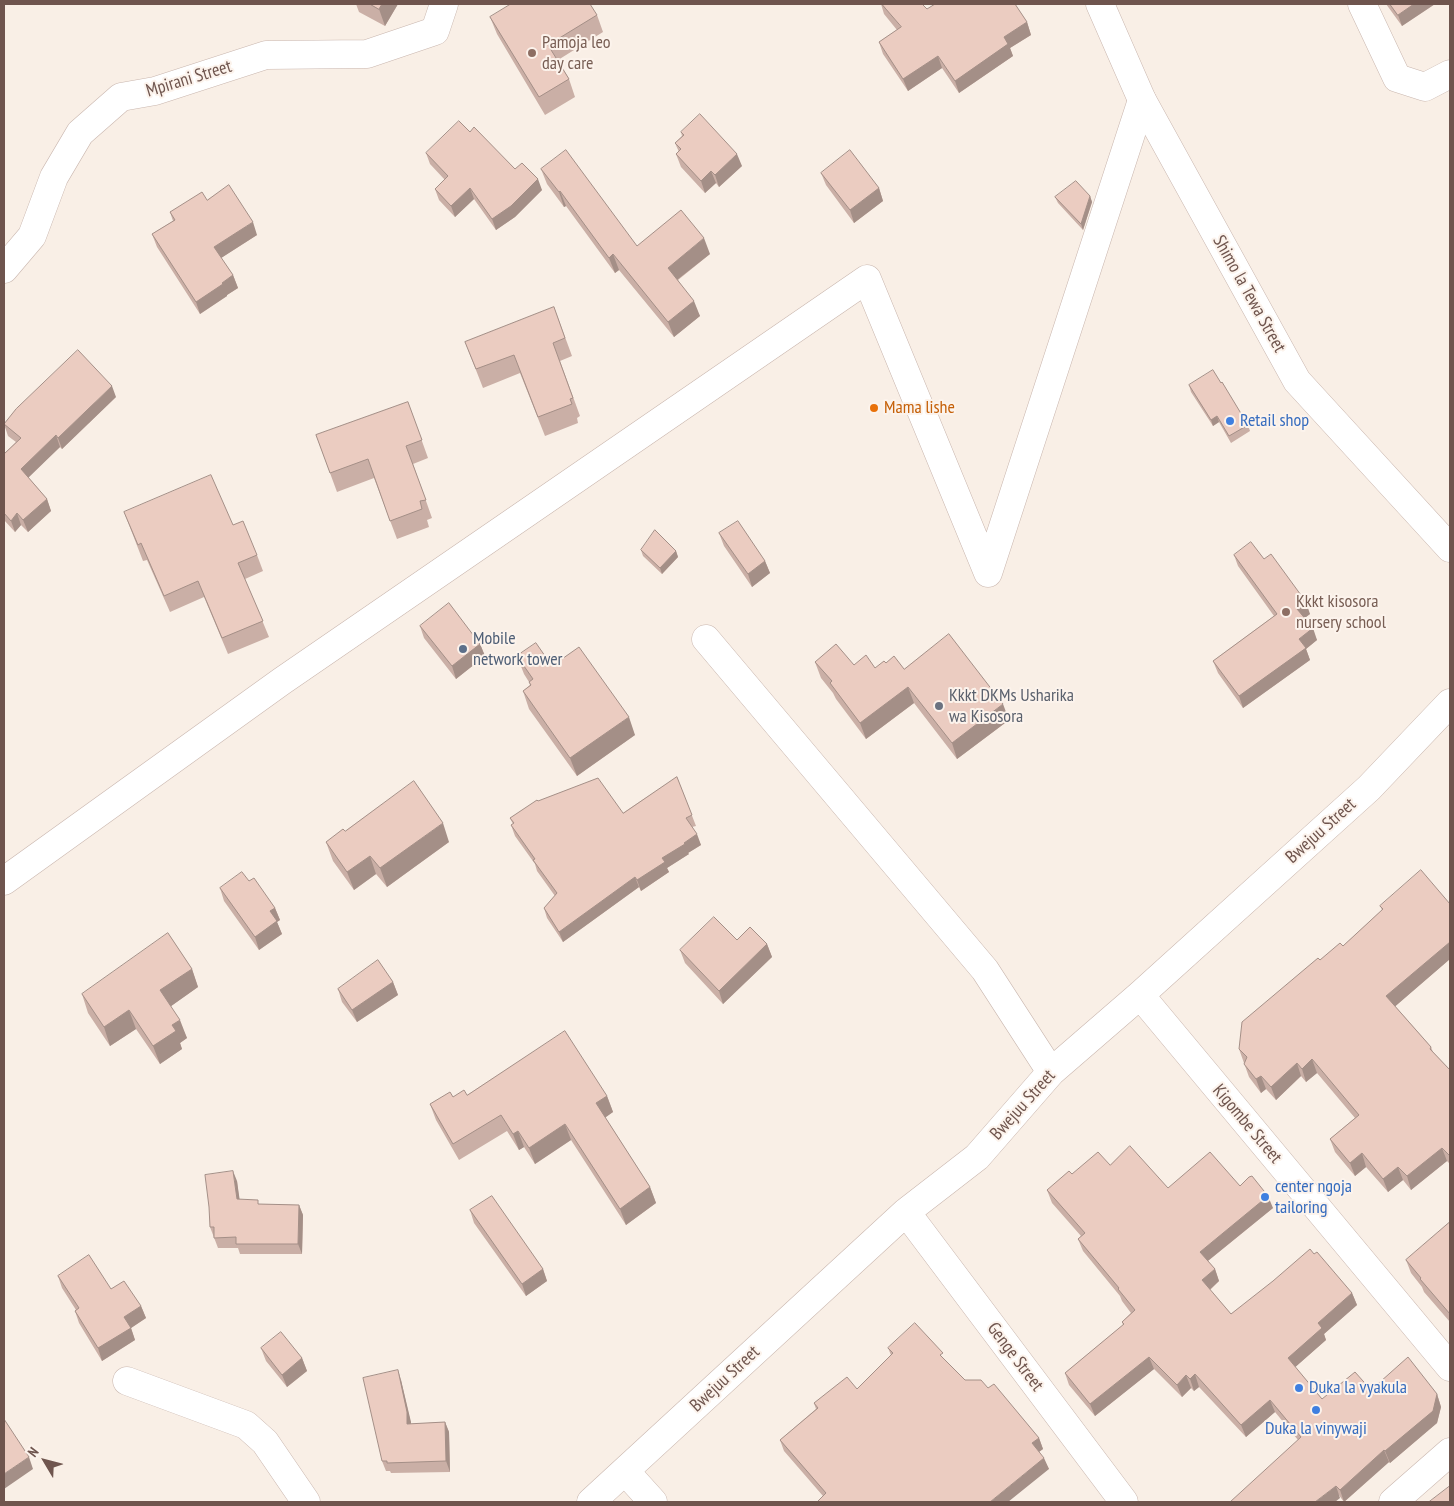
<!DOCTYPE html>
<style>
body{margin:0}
#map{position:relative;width:1454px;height:1506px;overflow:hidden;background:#f9efe6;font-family:"PT Sans Narrow",sans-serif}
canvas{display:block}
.frame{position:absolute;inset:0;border:5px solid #6f554e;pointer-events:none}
.north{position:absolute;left:20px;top:1436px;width:50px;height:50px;-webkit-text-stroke:4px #fcf3ec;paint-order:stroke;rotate:307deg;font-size:14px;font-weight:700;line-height:20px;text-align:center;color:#6f554e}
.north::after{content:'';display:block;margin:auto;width:18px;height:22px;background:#6f554e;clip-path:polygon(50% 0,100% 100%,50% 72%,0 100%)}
</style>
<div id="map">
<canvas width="1454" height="1506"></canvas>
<div class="frame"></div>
<div class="north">N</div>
</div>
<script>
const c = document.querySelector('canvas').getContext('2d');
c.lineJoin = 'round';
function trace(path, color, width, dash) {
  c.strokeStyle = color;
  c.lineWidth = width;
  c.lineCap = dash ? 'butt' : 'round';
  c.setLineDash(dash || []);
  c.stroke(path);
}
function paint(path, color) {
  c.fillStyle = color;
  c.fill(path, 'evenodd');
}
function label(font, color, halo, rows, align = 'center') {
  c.font = font + ' "PT Sans Narrow",sans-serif';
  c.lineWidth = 4;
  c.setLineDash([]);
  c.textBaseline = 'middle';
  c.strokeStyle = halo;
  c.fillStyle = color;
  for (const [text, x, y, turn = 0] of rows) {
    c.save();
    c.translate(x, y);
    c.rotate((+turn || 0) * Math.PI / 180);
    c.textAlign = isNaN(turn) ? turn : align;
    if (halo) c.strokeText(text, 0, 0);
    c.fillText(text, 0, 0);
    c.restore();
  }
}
const minor = new Path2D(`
 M1362 4 1397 78 1425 87 1450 74
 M4 269 32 236 54 177 80 133 121 97 155 91 266 55 367 54 435 31 444 4
 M706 639 985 970 1051 1072
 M4 881 282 681 867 279 988 573 1142 100
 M1140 995 1450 1367
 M906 1212 1124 1502
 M127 1381 246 1425 265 1442 306 1502
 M625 1471 653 1502
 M591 1502 906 1212 977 1157 1051 1072 1140 995 1369 788 1450 703
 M1393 1502 1450 1452`);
const tertiary = new Path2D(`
 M1100 4 1142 100 1297 381 1450 548`);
const wall = new Path2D(`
 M356 4H398L385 26 359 12Z
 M881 4H922L927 9 1027 22 1031 35 1010 48 1013 56 959 93 942 68 908 91 883 54 879 42 897 30 884 14Z
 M1386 4H1435L1402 26Z
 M597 15 603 32 558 60 569 79 575 97 545 115 497 34 490 17Z
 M470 132 515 169 542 190 515 217 496 230 474 199 455 217 439 200 435 189 445 180 430 164 426 153Z
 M681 132 742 166 719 187 716 183 705 193 681 167 676 154 679 152 675 143 682 136Z
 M541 169 637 246 710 254 678 280 700 316 674 337 619 270 615 273 566 206 564 207 547 184Z
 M821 173 879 188 883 201 854 223 826 185Z
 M1090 196 1092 202 1083 230 1058 203 1055 197Z
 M207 200 257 235 221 258 233 275 238 288 227 295V296L200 314 157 247 152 234 173 221 170 212Z
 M554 307 572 356 560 361 580 416 577 418 578 423 545 436 520 373 483 388 465 342Z
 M1189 385 1248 425 1250 431 1231 443 1219 422 1213 426 1191 392Z
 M116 397 62 449 60 447 28 477 47 499 51 511 28 532 21 525 15 532 4 520V454L16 442 8 436 4 424Z
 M408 402 428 458 413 464 432 518 427 520 429 527 397 539 374 478 337 492 316 435Z
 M124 512 233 525 257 555 263 571 245 579 269 637 228 654 204 597 170 612 147 560 143 561Z
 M719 533 765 561 770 573 752 587 724 546Z
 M641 550 676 551 678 557 662 574 643 556Z
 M1234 555 1264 559 1310 614 1304 618 1317 640 1306 649 1310 660 1243 708 1218 673 1213 661 1274 616 1238 566Z
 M420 626 480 644 485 656 456 679 424 638Z
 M517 656 552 666 635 735 577 776 529 709 523 691 530 685 529 682 524 674Z
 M815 662 854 665 875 668 886 663 904 669 1009 720 957 759 914 703 866 739 836 699 833 693 821 678Z
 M677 777 696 826 692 827 701 845 688 853 689 854 667 868 669 872 641 891 639 887 563 942 547 918 544 908 555 896 537 871 535 864 515 836 511 825 513 824 510 818 538 801 623 813Z
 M345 831 449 842 387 887 376 874 354 890 333 861 326 842Z
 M220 888 275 908 280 920 277 922 282 934 259 950 224 901Z
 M1450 904V959L1395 1006 1431 1047 1433 1052 1450 1070V1164L1447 1161 1411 1190 1403 1180 1388 1192 1366 1167 1355 1176 1335 1152 1330 1139 1355 1118 1317 1073 1306 1082 1301 1076 1276 1100 1266 1089 1261 1093 1249 1077 1239 1049 1320 960 1343 946 1382 910 1380 906Z
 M767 944 772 957 723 1004 685 963 680 950Z
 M192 969 198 987 171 1006 187 1038 180 1043 182 1049 160 1064 136 1029 110 1046 88 1013 82 994Z
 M393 982 398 995 357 1022 342 1002 338 989Z
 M467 1095 607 1096 613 1112 605 1117 650 1187 656 1203 626 1225 571 1140 535 1164 524 1147 519 1150 507 1131 459 1160 436 1120 430 1104 453 1097Z
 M1110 1165 1168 1188 1240 1186 1273 1208 1208 1261 1215 1269 1219 1281 1210 1290 1231 1314 1314 1254 1352 1293 1357 1305 1324 1334 1326 1340 1295 1367 1322 1399 1371 1390 1437 1394 1441 1407 1437 1423 1390 1463 1389 1462 1344 1502 1298 1440 1275 1412 1246 1437 1199 1387 1194 1391 1191 1388 1182 1397 1154 1369 1095 1416 1069 1385 1065 1373 1123 1325 1122 1322 1131 1313 1122 1301 1120 1296 1083 1251 1078 1239 1081 1236 1052 1203 1047 1190 1072 1174Z
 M237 1181 239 1199 259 1204 299 1205 303 1215 302 1254H240L238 1248H218L210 1227Z
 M470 1210 543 1269 547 1281 526 1296 474 1223Z
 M1450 1222V1322L1424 1292 1422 1287 1411 1273 1406 1260Z
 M58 1276 111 1289 141 1306 146 1318 131 1328 135 1340 102 1361 79 1323 75 1311 76 1310 62 1288Z
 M261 1348 302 1358 307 1371 287 1387 266 1361Z
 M888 1348 945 1360 965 1380 988 1388 1039 1438 1043 1449 1039 1452 1049 1469 823 1496 784 1451 780 1440 816 1409 814 1403 857 1389 891 1355Z
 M401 1380 411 1424 445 1422 449 1432 450 1472 391 1473 390 1471H386L382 1461Z`);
const shadedWall = new Path2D(`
 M382 4H398L385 26 379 9Z
 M1414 4H1435L1402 26 1398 15Z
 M1027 22 1031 35 1010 48 1013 56 959 93 955 81 1004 37Z
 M938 56 942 68 908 91 903 79Z
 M737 154 742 166 719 187 715 175Z
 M711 171 716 183 705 193 701 181Z
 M538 179 542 190 515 217 496 230 492 219Z
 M470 188 474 199 455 217 451 206Z
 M879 188 883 201 854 223 850 210Z
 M560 191 566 206 564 207 559 192Z
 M1090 196 1092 202 1083 230 1081 224Z
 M253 222 257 235 218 260 214 247Z
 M704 238 710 254 673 283 668 268Z
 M613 254 619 270 615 273 609 258Z
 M233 275 238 288 227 295V296L200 314 196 302Z
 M694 301 700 316 674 337 668 322Z
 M112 386 116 397 62 449 58 438Z
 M1217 416 1219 422 1213 426 1211 420Z
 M56 435 60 447 25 481 21 469Z
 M47 499 51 511 28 532 23 520Z
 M17 513 21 525 15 532 11 521Z
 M676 551 678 557 662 574 660 568Z
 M765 561 770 573 752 587 748 574Z
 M1306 602 1310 614 1301 621 1297 609Z
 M1313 628 1317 640 1306 649 1310 660 1243 708 1239 696 1299 639Z
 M480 644 485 656 456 679 452 666Z
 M908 687 914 703 866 739 860 723Z
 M1003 704 1009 720 957 759 952 743Z
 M629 717 635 735 577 776 570 758Z
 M443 823 449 842 387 887 380 868Z
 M697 834 701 845 688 853 689 854 667 868 669 872 641 891 637 880 662 858Z
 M370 856 376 874 354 890 347 872Z
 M635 877 639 887 563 942 559 932Z
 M275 908 280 920 277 922 282 934 259 950 255 937 270 911Z
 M1450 942V959L1391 1010 1386 996Z
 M767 944 772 957 723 1004 719 991Z
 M192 969 198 987 167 1009 160 990Z
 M393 982 398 995 357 1022 352 1010Z
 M129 1010 136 1029 110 1046 104 1027Z
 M180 1020 187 1038 180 1043 182 1049 160 1064 153 1046 172 1025Z
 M1312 1059 1317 1073 1306 1082 1302 1069Z
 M1297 1063 1301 1076 1276 1100 1271 1087Z
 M1261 1076 1266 1089 1261 1093 1256 1079Z
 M607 1096 613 1112 602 1120 596 1103Z
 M565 1124 571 1140 535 1164 529 1148Z
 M518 1131 524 1147 519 1150 513 1134Z
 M1442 1148 1447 1161 1411 1190 1407 1176Z
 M1362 1153 1366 1167 1355 1176 1350 1163Z
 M1398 1167 1403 1180 1388 1192 1383 1179Z
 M233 1171 237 1181 241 1209 237 1199Z
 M650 1187 656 1203 626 1225 620 1209Z
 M1268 1196 1273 1208 1204 1264 1200 1252Z
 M299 1205 303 1215 302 1254 298 1244Z
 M543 1269 547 1281 526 1296 522 1284Z
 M1215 1269 1219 1281 1206 1293 1202 1280Z
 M1352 1293 1357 1305 1324 1334 1326 1340 1292 1370 1288 1358 1318 1323Z
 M141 1306 146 1318 131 1328 135 1340 102 1361 98 1348 124 1317Z
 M1149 1357 1154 1369 1095 1416 1090 1404Z
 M302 1358 307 1371 287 1387 282 1375Z
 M398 1370 401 1380 411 1422V1434L407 1424Z
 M1195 1374 1199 1387 1194 1391 1190 1379Z
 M1186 1375 1191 1388 1182 1397 1177 1385Z
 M1437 1394 1441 1407 1437 1423 1390 1463 1385 1451Z
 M1270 1400 1275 1412 1246 1437 1241 1425Z
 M445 1422 449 1432 450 1472 446 1461Z
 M1039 1438 1043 1449 1036 1454 1032 1443Z
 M1384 1450 1389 1462 1344 1502 1340 1490Z
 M29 1457 33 1469 4 1489V1474Z
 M1044 1458 1049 1469 1008 1502H990Z
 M1336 1486 1340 1498 1335 1502H1315Z`);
const building = new Path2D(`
 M370 4H382L379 9Z
 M511 4H590L597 15 548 45 569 79 539 97 490 17Z
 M882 4H922L927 9 935 4H1015L1027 22 1004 37 1008 44 955 81 938 56 903 79 879 42 901 27Z
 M1390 4H1414L1398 15Z
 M700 114 737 154 715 175 711 171 701 181 676 154 681 149 675 143 684 135 681 132Z
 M459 121 470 132 474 127 515 169 522 163 538 179 511 206 492 219 470 188 451 206 435 189 448 176 426 153Z
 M566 150 637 246 681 210 704 238 668 268 694 301 668 322 613 254 609 258 560 191 559 192 541 169Z
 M850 150 879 188 850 210 821 173Z
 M1076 181 1090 196 1081 224 1055 197Z
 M229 185 253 222 214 247 233 275 222 283 223 284 196 302 152 234 175 220 170 212 202 192 207 200Z
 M554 307 565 338 553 343 573 398 570 399 572 404 538 417 514 355 476 369 465 342Z
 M78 350 112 386 58 438 56 435 21 469 47 499 23 520 17 513 11 521 4 513V454L21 438 4 424 16 409Z
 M1213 370 1221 383 1222 382 1248 425 1229 436 1217 416 1211 420 1189 385Z
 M408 402 422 440 406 446 426 500 420 501 422 509 390 521 368 459 330 473 316 435Z
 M211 475 233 525 243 521 257 555 238 563 263 621 222 638 198 581 164 596 141 543 138 545 124 512Z
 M738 521 765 561 748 574 719 533Z
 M655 530 676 551 660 568 641 550Z
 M1251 542 1264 559 1271 554 1306 602 1297 609 1313 628 1299 639 1306 648 1239 696 1213 661 1277 614 1234 555Z
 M449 603 480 644 452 666 420 626Z
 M949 634 1003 704 952 743 908 687 860 723 830 683 832 681 815 662 836 644 854 665 866 655 875 668 884 661 886 663 894 656 904 669Z
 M536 643 552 666 579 647 629 717 570 758 523 691 531 685 529 682 533 679 517 656Z
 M677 777 692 815 686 818 697 834 684 843 685 844 662 858 665 862 637 880 635 877 559 932 544 908 557 893 533 860 535 859 511 825 514 823 510 818 537 800 538 801 598 778 623 813Z
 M414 781 443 823 380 868 370 856 347 872 326 842 343 829 345 831Z
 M1421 870 1450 904V942L1386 996 1431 1047 1430 1049 1450 1070V1156L1442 1148 1407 1176 1398 1167 1383 1179 1362 1153 1350 1163 1330 1139 1359 1115 1312 1059 1302 1069 1297 1063 1271 1087 1261 1076 1256 1079 1244 1064 1247 1057 1239 1049 1242 1022 1318 958 1320 960 1340 943 1343 946 1383 909 1380 906Z
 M242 872 249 881 254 878 275 908 270 911 277 921 255 937 220 888Z
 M714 917 737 940 750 927 767 944 719 991 680 950Z
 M168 933 192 969 160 990 180 1020 172 1025 176 1031 153 1046 129 1010 104 1027 82 994Z
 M378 960 393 982 352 1010 338 989Z
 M565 1031 607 1096 596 1103 650 1187 620 1209 565 1124 529 1148 518 1131 513 1134 501 1115 453 1144 430 1104 450 1092 453 1097 464 1090 467 1095Z
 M1130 1146 1168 1188 1210 1152 1240 1186 1249 1177 1252 1176 1268 1196 1200 1252 1215 1269 1202 1280 1231 1314 1273 1281 1310 1249 1314 1254 1317 1252 1352 1293 1318 1323 1322 1328 1288 1358 1322 1399 1355 1372 1371 1390 1408 1357 1437 1394 1433 1411 1385 1451 1384 1450 1340 1490 1336 1486 1315 1502H1230L1301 1437 1270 1400 1241 1425 1195 1374 1190 1379 1186 1375 1177 1385 1149 1357 1090 1404 1065 1373 1124 1324 1122 1322 1135 1310 1118 1289 1119 1288 1078 1239 1085 1233 1047 1190 1069 1171 1072 1174 1098 1152 1110 1165Z
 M233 1171 237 1199 258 1200V1204L299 1205 298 1244H236V1237L214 1238V1227H210L209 1207 205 1175Z
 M492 1196 543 1269 522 1284 470 1210Z
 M1450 1222V1314L1420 1279 1421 1278 1406 1260Z
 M89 1255 111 1289 124 1281 141 1306 124 1317 131 1328 98 1348 75 1311 79 1308 58 1276Z
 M915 1323 943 1353 940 1355 965 1380H981L988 1388 994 1384 1039 1438 1032 1443 1044 1458 990 1502H817L826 1493 780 1440 818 1408 814 1403 847 1377 857 1389 893 1353 888 1348Z
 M281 1332 302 1358 282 1375 261 1348Z
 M398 1370 407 1412V1424L445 1422 446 1461 387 1463V1461H382L363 1378Z
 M4 1419 29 1457 4 1474Z
 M1450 1486V1502H1429Z`);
const markers = [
 [532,53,5,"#8d6e63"],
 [874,408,5,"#e8710a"],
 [1230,421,5,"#3f7fe0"],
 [1286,612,5,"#8d6e63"],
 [463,649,5,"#5c6f8a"],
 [939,706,5,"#6b7280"],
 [1265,1197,5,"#3f7fe0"],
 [1299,1388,5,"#3f7fe0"],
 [1316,1410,5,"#3f7fe0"]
];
const educationNames = [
 ["Pamoja leo",542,43],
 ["day care",542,64],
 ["Kkkt kisosora",1296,602],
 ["nursery school",1296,623]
];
const streetNames = [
 ["Mpirani Street",189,79,-17],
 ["Shimo la Tewa Street",1249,294,61],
 ["Bwejuu Street",1321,831,-42],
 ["Bwejuu Street",1023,1105,-48],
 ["Kigombe Street",1247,1124,50],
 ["Genge Street",1015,1357,53],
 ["Bwejuu Street",725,1379,-43]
];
const foodNames = [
 ["Mama lishe",884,408]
];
const shopNames = [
 ["Retail shop",1240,421],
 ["center ngoja",1275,1187],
 ["tailoring",1275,1208],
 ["Duka la vyakula",1309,1388],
 ["Duka la vinywaji",1316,1429,"center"]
];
const serviceNames = [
 ["Mobile",473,639],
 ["network tower",473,660]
];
const worshipNames = [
 ["Kkkt DKMs Usharika",949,696],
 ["wa Kisosora",949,717]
];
trace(minor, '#c9b6ae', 29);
trace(tertiary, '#c9b6ae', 29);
trace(minor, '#fff', 28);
trace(tertiary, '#fff', 28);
paint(wall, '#caafa6');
paint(shadedWall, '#a48f87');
paint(building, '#ebccc1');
trace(building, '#a48f87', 1);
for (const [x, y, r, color] of markers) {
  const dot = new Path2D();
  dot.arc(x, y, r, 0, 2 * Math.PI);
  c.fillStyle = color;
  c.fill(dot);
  trace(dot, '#fcf3ec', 2);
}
label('18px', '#785e54', '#fcf3ec', educationNames, 'left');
label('18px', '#6f554e', '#fcf3ec', streetNames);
label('18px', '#c56008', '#fcf3ec', foodNames, 'left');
label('18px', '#366cbe', '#fcf3ec', shopNames, 'left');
label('18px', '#4e5e75', '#fcf3ec', serviceNames, 'left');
label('18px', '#5b616d', '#fcf3ec', worshipNames, 'left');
</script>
